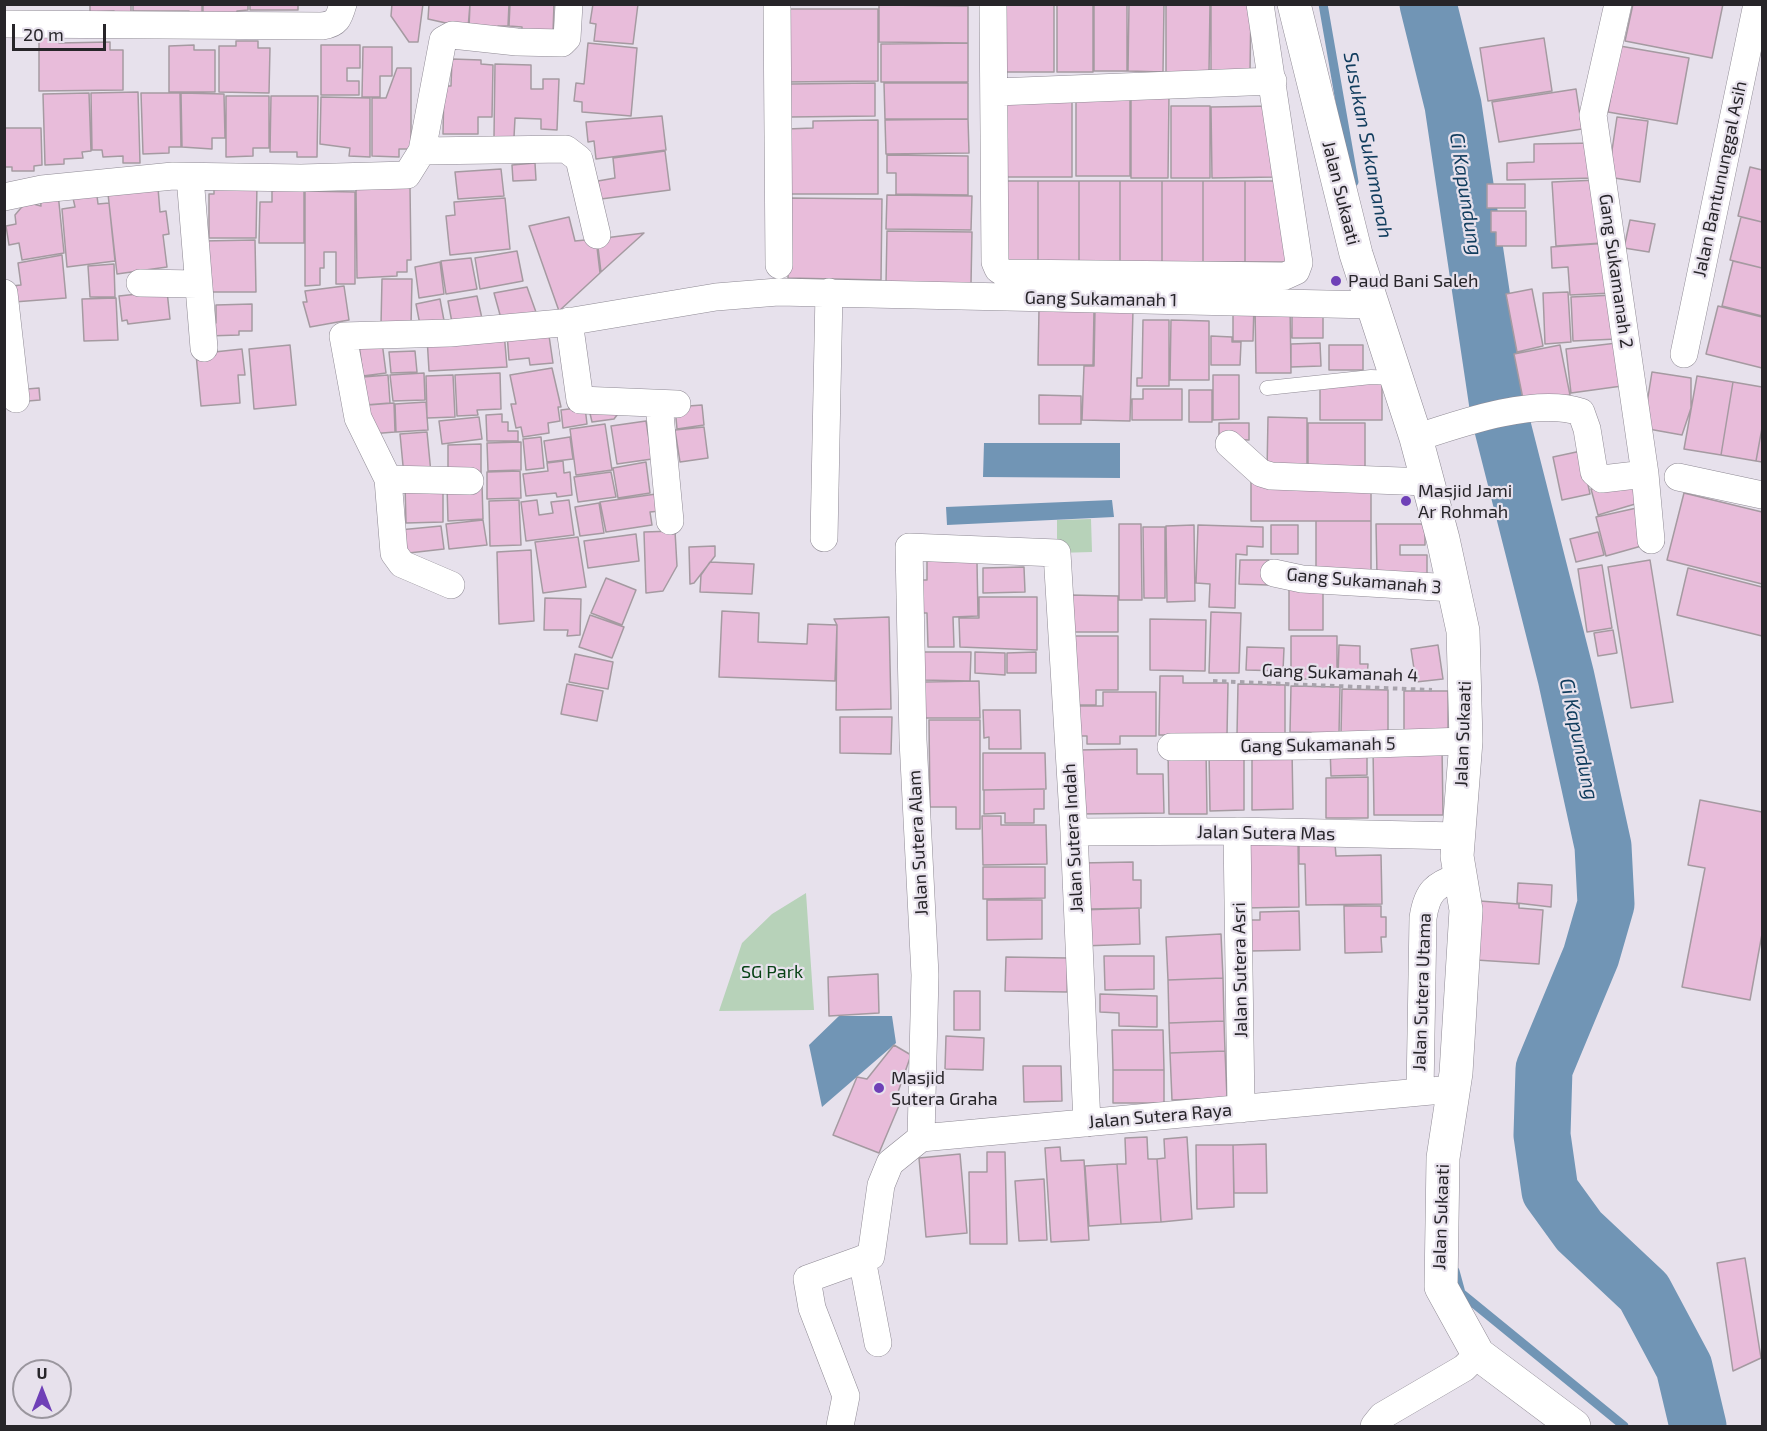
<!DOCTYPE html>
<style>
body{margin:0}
#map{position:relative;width:1767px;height:1431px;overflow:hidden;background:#e7e1ec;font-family:"Exo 2",sans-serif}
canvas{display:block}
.frame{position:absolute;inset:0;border:6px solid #272529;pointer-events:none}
.north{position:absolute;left:12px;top:1359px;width:60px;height:60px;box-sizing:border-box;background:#e7e1ec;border:2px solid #9a969e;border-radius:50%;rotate:0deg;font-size:16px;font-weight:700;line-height:24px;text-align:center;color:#272529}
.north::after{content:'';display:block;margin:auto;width:21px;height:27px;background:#6f40b7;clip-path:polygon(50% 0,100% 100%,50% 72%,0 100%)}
.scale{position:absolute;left:12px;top:24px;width:94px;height:27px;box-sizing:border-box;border:3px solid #272529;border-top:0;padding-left:8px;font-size:18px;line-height:21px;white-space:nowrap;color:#272529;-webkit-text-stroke:4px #e7e1ec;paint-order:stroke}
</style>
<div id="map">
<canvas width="1767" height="1431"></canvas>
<div class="frame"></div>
<div class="north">U</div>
<div class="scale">20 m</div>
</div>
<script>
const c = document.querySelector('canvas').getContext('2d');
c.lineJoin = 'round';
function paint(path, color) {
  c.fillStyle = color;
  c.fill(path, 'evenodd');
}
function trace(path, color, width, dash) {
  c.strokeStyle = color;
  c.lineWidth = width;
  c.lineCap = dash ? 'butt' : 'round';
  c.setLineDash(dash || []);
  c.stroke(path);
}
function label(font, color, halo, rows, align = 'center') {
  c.font = font + ' "Exo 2",sans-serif';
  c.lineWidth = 4.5;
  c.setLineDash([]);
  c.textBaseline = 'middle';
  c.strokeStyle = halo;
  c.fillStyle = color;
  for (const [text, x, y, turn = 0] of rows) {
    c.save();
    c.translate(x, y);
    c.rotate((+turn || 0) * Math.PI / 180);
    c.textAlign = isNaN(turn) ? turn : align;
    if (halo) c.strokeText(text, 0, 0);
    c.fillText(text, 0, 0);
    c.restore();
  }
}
const green = new Path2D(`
 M1091 519 1092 552 1057 553V520Z
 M806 893 814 1010 719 1011 742 943 772 914Z`);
const water = new Path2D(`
 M984 443H1120V478L983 477Z
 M1112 500 1114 517 947 525 946 507Z
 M839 1016H892L896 1043 822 1107 809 1045Z`);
const stream = new Path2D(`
 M1323 4 1354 182
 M1455 1271 1461 1293 1624 1426`);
const river = new Path2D(`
 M1428 4 1453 105 1499 413 1566 677 1603 846 1606 904 1591 956 1544 1069 1542 1135 1550 1191 1579 1231 1644 1292 1684 1367 1698 1426`);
const building = new Path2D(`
 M90 4H131V19H113L114 11 90 12Z
 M133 4H202V20H189V11H133Z
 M203 4H248V10L237 11V18L203 15Z
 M250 4H298V10H250Z
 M392 4H423L418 42H409L391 16Z
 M429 4H470L468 28 428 19Z
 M470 4H509L508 26H498V29L469 28Z
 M510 4H554L553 33 522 32V27L509 26Z
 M593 4H638L633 44 594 41 596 24 590 23Z
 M999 4H1054V72H999Z
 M1057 4H1093V72H1057Z
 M1094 4H1127V71H1094Z
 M1129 4H1164L1163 72 1128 71Z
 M1166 4H1210L1209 72H1166Z
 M1211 4H1251L1250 72H1211Z
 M1633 4H1723L1712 58 1625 41Z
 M879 5 968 6V43L879 42Z
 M784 9H878V81L785 82Z
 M59 34V43L110 42V50H123V90L39 91V35Z
 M1544 38 1552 91 1488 101 1480 48Z
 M236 41H258V48H270L269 93 219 92V46H236Z
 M588 43 637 48 631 116 582 112V102L574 101 576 83 584 84Z
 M968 43V82H881V44Z
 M194 45V50H215V92H169V46Z
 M321 45H360V68H347V81H359V95H321Z
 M1620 46 1689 58 1677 124 1608 112Z
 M363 47H392V76H380V97H362Z
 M452 59 481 60V64L493 65 492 117H478V134H443L444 86H451Z
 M495 64 531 65V89H543V79H559L557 130 541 129V119L515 118 514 137H494Z
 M397 68H411V149H399V157L372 156V98H386Z
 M875 83V116L790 117V84Z
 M884 83H968V119H885Z
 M1576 89 1582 129 1499 142 1492 102Z
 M138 92 140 163H123V156L103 157 102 150H92L91 93Z
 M89 93 91 151 82 152 83 158 64 159V164L45 165 43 94Z
 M141 93H180L181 147H169V153L143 154Z
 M181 93 224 94 225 138H212V149L182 147Z
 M1000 94H1072V177H1000Z
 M1131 94 1169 95 1168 178H1131Z
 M1076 95H1130V176H1076Z
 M226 96H269V148H253V156L226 157Z
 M271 96H318L317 157H297V152H270Z
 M321 97 370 98V157L349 156 350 148 320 144Z
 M1171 106H1210V178H1171Z
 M1275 106 1276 177 1212 178 1211 107Z
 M662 116 666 150 596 159 594 141 588 142 586 122Z
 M1617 117 1648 121 1640 182 1608 177Z
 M968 119 969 153 886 154 885 120Z
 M878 120V194H787V129L813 128V121Z
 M4 128H41L42 165 34 166V171H12V167H4Z
 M1596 143 1597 178 1507 180V163L1534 162V144Z
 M665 151 670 190 601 199 598 181 615 178 613 158Z
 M887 155 968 156V195L896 194V173H887Z
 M535 163 536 180 513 181 512 165Z
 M1750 167 1762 170V222L1738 216Z
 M501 169 504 196 458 199 455 172Z
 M1598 180 1602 243 1556 246 1552 182Z
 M996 181H1038V262H996Z
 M1038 181H1079V262H1038Z
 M1079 181H1120V262H1079Z
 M1120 181H1162V262H1120Z
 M1162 181H1203V262H1162Z
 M1203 181H1245V262H1203Z
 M1245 181H1286V262H1245Z
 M214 184H257L256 238H209V194H214Z
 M1487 184H1525V208H1487Z
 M304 185V243H259L260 202H272V191Z
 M356 187H410L411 260H407V272H397V276L357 278Z
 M158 188 160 212 166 211 169 234 163 235 167 267 117 274 108 194Z
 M305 191 355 192V284H336V252H324V268H320V285L305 286Z
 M58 193 64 253 22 260 19 243 9 245 6 226 16 224 15 215 26 202 41 206 40 196Z
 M887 195 972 196 971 230 886 229Z
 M97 196 98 204 109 203 115 261 67 267 62 209 75 207 73 198Z
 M505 198 510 249 450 255 446 216 455 215 454 202Z
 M789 198 882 199 881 280 788 278Z
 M1491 211H1526V246H1496V232H1491Z
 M569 217 575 241 596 239 600 273 559 311 529 226Z
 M1741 217 1762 222V268L1730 260Z
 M1630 220 1655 224 1649 252 1624 248Z
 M887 231 972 232 971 284 886 283Z
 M644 233 601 272 597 239Z
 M255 240 256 292H209L203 241Z
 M1609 243 1612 293 1570 295 1568 267 1552 268 1551 247Z
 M517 251 523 281 480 289 475 258Z
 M62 255 66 298 14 302 12 286 21 285 18 263Z
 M471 258 477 289 446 294 441 261Z
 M1733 261 1762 268V316L1722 306Z
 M440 262 444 294 419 298 415 267Z
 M114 264 115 297H90L88 266Z
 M382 279H412L411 326 381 325Z
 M344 286 349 320 310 327 303 302H307L305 291Z
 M527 287 537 315 502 322 494 293Z
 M1532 289 1543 346 1517 352 1506 294Z
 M167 291 170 319 128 324 127 320 122 321 119 296Z
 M1568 292 1571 342 1545 344 1543 293Z
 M1615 295 1617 339 1573 341 1571 297Z
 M477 296 483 323 453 328 448 301Z
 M116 298 118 340 84 341 82 299Z
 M440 299 445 326 421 330 416 304Z
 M1233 303 1254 304 1253 341H1233Z
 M252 304V331H239V335L207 336 206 323H216V305Z
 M1255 305H1290L1291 373H1256Z
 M1323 305V338H1292V306Z
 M1718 306 1762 317V368L1706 354Z
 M1039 309 1094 310 1093 365H1038Z
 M1095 309 1133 310 1130 421 1082 420 1084 366H1094Z
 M1143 320H1169V386H1137V378H1142Z
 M1171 320 1209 321V380H1170Z
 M548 329 553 363 530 365 529 358 509 360 507 333Z
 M504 332 507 367 429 371 427 337Z
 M1211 336 1232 337V342H1241L1240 365H1211Z
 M382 342 386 373 363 376 359 344Z
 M1320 343 1321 366 1291 367V344Z
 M1617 343 1622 386 1571 393 1566 349Z
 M290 345 296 405 254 409 249 349Z
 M1329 345H1363V370H1329Z
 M1560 345 1570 395 1524 404 1514 354Z
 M242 349 245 375H238L240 403 201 406 196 354Z
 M415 351 417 372 391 373 389 352Z
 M552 368 561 407H558L560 421 548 423 549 433 523 437 521 427 516 428 511 404H516L510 375Z
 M1652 372 1691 378V408L1682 435 1643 428Z
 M424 373 425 400 393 401 390 375Z
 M500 373 501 409 477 410 478 415 457 416 455 375Z
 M388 375 390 403 365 405 363 377Z
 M453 375 455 417 427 418 426 376Z
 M1213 375H1239V419L1213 420Z
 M1697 376 1733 382 1721 455 1684 449Z
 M1320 382H1382V420H1320Z
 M1733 382 1762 387V428L1756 461 1721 455Z
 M39 388 40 400 28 401 27 389Z
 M1143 389H1182V420H1132V399H1143Z
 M1189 390H1212V422H1189Z
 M1039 395 1081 396V424H1039Z
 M426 402 428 430 396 432 395 404Z
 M394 403 395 432 370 434 368 405Z
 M702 405 704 425 677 429 675 407Z
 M585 407 587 424 563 428 561 410Z
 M589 409 620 411 614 419 592 422Z
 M502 414V422H508V431H518V441H487L486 415Z
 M479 417 482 439 442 444 439 421Z
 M1268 417 1307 418V473L1267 472Z
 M646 421 652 459 617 464 611 426Z
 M1219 423H1249V440L1219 439Z
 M1308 423H1365V470H1308Z
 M605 424 612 470 576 475 570 429Z
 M704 427 708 458 680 462 675 430Z
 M1762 428V462L1756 461Z
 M427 432 431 473 404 476 400 434Z
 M541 437 544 468 526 470 523 439Z
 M570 437 573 459 547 462 544 441Z
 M521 442V470L488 471 487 443Z
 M481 444V478H448V445Z
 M1581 451 1590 494 1562 500 1553 457Z
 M563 461 564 473 570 472 572 495 557 497 556 493 526 496 523 474 548 471 547 463Z
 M646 462 650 493 618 498 613 468Z
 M520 471 521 498 487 499V472Z
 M611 472 616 497 578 502 574 477Z
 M1251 481H1371V521H1251Z
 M1637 482 1642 502 1598 515 1591 489Z
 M443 483V522L406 523 405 484Z
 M482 484 483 519 448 521 447 485Z
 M1684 493 1762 512V584L1667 560Z
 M656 494 660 511 650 512 652 525 606 532 600 502Z
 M519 500 521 545 490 546 489 501Z
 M537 500 539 515 553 513 551 502 569 500 574 535 526 541 521 502Z
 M599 503 604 533 580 536 575 507Z
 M1641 507 1645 545 1606 556 1596 517Z
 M483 520 487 545 449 549 446 524Z
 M1316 521H1371V571H1316Z
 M1119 524H1141L1142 600H1119Z
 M1376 524H1425V545H1400V555H1427V575L1377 576Z
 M1194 525 1195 601 1167 602 1166 526Z
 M1198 525 1263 527V547L1247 546V555L1236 554 1235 608 1209 607 1210 584 1196 583Z
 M1271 525H1298V554H1271Z
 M441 526 444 549 400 554 399 530Z
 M1143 527H1165V598H1144Z
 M675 531 677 566 663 591 646 593 644 532Z
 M1598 532 1604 555 1576 562 1570 539Z
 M636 534 639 561 588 568 584 541Z
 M578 537 586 587 543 593 535 542Z
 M715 546V556L694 583 690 584 689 547Z
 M531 550 534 621 499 624 497 552Z
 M1240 560H1269L1268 585 1239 584Z
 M1650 560 1673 702 1631 708 1608 567Z
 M927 561 977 562 978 616 953 617 954 647H928L927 613H916V580H927Z
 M710 562 754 564 752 594 700 592 701 575Z
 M1602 565 1612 628 1587 632 1578 569Z
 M1024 567 1025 592 983 593V568Z
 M1688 568 1762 587V636L1677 615Z
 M606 578 636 590 622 625 591 613Z
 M1289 582H1323V630H1289Z
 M1069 595 1118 596V632H1069Z
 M979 597H1037V650L960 647 959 618H979Z
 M545 598 581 599 580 635 567 636 568 630H544Z
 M722 611 759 613 758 642 807 644 808 624 837 625 835 681 719 677Z
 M1211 612 1241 613 1239 673H1209Z
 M590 615 624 627 612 658 579 647Z
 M889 617 891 709 836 710 837 625 834 619Z
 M1150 619 1206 620 1205 671 1150 670Z
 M1613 630 1617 653 1598 656 1594 633Z
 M1069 636H1118V690H1096V705H1069Z
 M1291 636H1337V679H1291Z
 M1339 645 1360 646V664H1368L1367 678 1338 677Z
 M1438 645 1443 679 1416 682 1411 649Z
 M1247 647 1284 648 1283 671 1246 670Z
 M921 652H971L970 681 921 680Z
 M975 652 1005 653V675L975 673Z
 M1036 652V673H1007V653Z
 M575 654 613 662 608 689 569 682Z
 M1160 676H1183V683H1228L1227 735H1159Z
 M979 681 980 718H924L923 682Z
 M567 684 603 691 597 721 561 714Z
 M1238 684 1285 685V736L1237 735Z
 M1291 686 1340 687 1339 733 1290 732Z
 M1342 689 1388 690V734H1341Z
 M1404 691H1448V731H1404Z
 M1103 692H1156V736H1120V744H1087V736H1078L1077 706H1103Z
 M983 710H1020L1021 749H989V737L984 738Z
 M840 717H892L891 754 840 753Z
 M929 720H980V829H956V807H930Z
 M1367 746V775L1331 776 1330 747Z
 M1442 746 1443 815H1374L1373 747Z
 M1137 749V774H1163L1164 813 1078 814V750Z
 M1168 750H1206L1207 814H1169Z
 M1209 750H1244V810L1210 811Z
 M1252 750H1292L1293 809 1252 810Z
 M983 753H1045L1046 789 983 790Z
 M1368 777V818H1326V778Z
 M1044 789V809H1034V823H1005V813L984 814V790Z
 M1700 800 1762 812V934L1750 1000 1682 987 1705 868 1688 865Z
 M982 816H1001V825H1046L1047 864 983 865Z
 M1298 841 1299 907 1243 908 1242 842Z
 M1335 844 1336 856 1381 855 1382 904 1306 905 1305 864H1299V845Z
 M1133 862V880H1141V908L1089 909 1081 863Z
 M983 867H1045V898L983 899Z
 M1518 883 1552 885 1551 907 1517 903Z
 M987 900H1042V939L987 940Z
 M1480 901 1519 904V908L1543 910 1539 964 1476 960Z
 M1344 906H1381V917H1386V937H1381L1382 952 1345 953Z
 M1139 908 1140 944 1082 946 1081 910Z
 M1299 911 1300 950 1250 951 1246 920H1260V912Z
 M1221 934 1223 978 1168 980 1166 937Z
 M1104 956H1154V989L1105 990Z
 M1006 957 1068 958 1067 992 1005 991Z
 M878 974 879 1013 829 1016 828 977Z
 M1223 978 1224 1021 1169 1023 1168 980Z
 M954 991H980V1030H954Z
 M1100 994 1157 996V1027L1119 1026V1013L1100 1012Z
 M1224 1021 1225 1051 1170 1053 1169 1023Z
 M1112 1030H1163L1164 1070H1113Z
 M946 1036 984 1038 983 1070 945 1069Z
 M894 1045 911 1055 898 1092 903 1096 879 1153 833 1135 857 1077 867 1079Z
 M1225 1051 1227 1098 1172 1100 1170 1053Z
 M1023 1066H1061L1062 1101 1024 1102Z
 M1113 1070H1164V1103H1113Z
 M1147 1137 1148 1159H1157L1161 1222 1121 1224 1117 1164H1126L1125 1138Z
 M1187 1137 1192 1219 1161 1222 1157 1159 1165 1158 1164 1139Z
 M1266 1144 1267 1193H1234L1233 1145Z
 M1196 1145H1233L1234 1207 1197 1209Z
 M1060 1147 1061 1161 1084 1160 1089 1240 1051 1242 1045 1148Z
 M987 1152H1005L1007 1244H970L969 1172H987Z
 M960 1154 967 1233 926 1237 919 1158Z
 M1117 1164 1121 1224 1089 1226 1085 1166Z
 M1044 1179 1047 1240 1019 1241 1015 1181Z
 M1745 1258 1761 1358 1733 1371 1717 1263Z`);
const path = new Path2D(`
 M1213 681 1432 690`);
const lane = new Path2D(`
 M1267 388 1371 377 1395 378`);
const street = new Path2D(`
 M777 4 779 265
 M993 4 995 262 998 269 1004 273 1285 276 1296 271 1299 263 1260 4
 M1618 4 1593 115 1645 474 1651 540
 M4 24 322 26C337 24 339 18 343 4
 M996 92 1273 81
 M422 151 566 149 579 159 597 235
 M190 177 204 348
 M4 197 42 189 173 176 301 178 407 175 422 151 443 40 452 35 517 42 562 43 567 38 569 4
 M140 283 197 284
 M4 293 16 399
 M569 321 580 400 677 404
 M1684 354 1757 4
 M659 404 670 521
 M1416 438C1461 423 1535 397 1581 412L1587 429 1594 472 1602 479 1645 474
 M1229 444 1261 473 1271 476 1427 482
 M1678 477 1762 495
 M388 479 470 481
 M824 538 829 292
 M1274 573 1302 579 1453 588
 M451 585 402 564 394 553 388 479 358 418 343 336 450 333 561 323 716 297 778 292 1373 305
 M1171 747 1312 746 1466 741
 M1237 831 1241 1109
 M1074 832 1237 831 1457 836
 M1420 1092 1423 918C1427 891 1435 885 1460 876
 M921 1138 925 975 913 740 909 547 1057 553 1074 832 1087 1123
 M862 1259 878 1343
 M840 1426 846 1396 812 1308 807 1279 871 1256 881 1185 890 1163 921 1138 1453 1089
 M1374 1426 1382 1416 1464 1368 1478 1354`);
const secondary = new Path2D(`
 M1294 4 1356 254 1416 438 1443 539 1463 631 1466 741 1457 856 1466 910 1456 1073 1443 1158 1441 1287 1478 1354 1574 1426`);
const markers = [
 [1336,281,6,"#6f40b7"],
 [1406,501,6,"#6f40b7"],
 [879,1088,6,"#6f40b7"]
];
const streetNames = [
 ["Jalan Bantununggal Asih",1720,179,-78],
 ["Jalan Sukaati",1341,193,76],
 ["Gang Sukamanah 2",1616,271,82],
 ["Gang Sukamanah 1",1101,299,1],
 ["Gang Sukamanah 3",1364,581,5],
 ["Gang Sukamanah 4",1340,673,2],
 ["Jalan Sukaati",1463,734,-88],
 ["Gang Sukamanah 5",1318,745,-1],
 ["Jalan Sutera Mas",1266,833,1],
 ["Jalan Sutera Indah",1073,838,-93],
 ["Jalan Sutera Alam",918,843,-93],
 ["Jalan Sutera Asri",1240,970,-91],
 ["Jalan Sutera Utama",1422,992,-88],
 ["Jalan Sutera Raya",1160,1116,-5],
 ["Jalan Sukaati",1441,1217,-88]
];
const poiNames = [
 ["Paud Bani Saleh",1348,281],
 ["Masjid Jami",1418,491],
 ["Ar Rohmah",1418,512],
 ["Masjid",891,1078],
 ["Sutera Graha",891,1099]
];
const parkNames = [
 ["SG Park",772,972]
];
const waterNames = [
 ["Susukan Sukamanah",1368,145,79],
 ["Ci Kapundung",1466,194,81],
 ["Ci Kapundung",1579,739,78]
];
paint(green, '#b7d2b9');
paint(water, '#7195b5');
trace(stream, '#7195b5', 9);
trace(river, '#7195b5', 57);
paint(building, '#e8bcda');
trace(building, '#a59aa1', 1.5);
trace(lane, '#8f8a94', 15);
trace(street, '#8f8a94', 28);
trace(secondary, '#8f8a94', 34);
trace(path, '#a8a3ac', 4, [4.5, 4.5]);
trace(lane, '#fff', 14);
trace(street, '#fff', 27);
trace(secondary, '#fff', 33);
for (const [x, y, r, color] of markers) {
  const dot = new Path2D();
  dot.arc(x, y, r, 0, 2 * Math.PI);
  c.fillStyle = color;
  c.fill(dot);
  trace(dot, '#e7e1ec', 2);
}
label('18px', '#272529', '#e7e1ec', streetNames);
label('18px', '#272529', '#e7e1ec', poiNames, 'left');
label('18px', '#074215', '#e7e1ec', parkNames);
label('italic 20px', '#103c5d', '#e7e1ec', waterNames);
</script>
